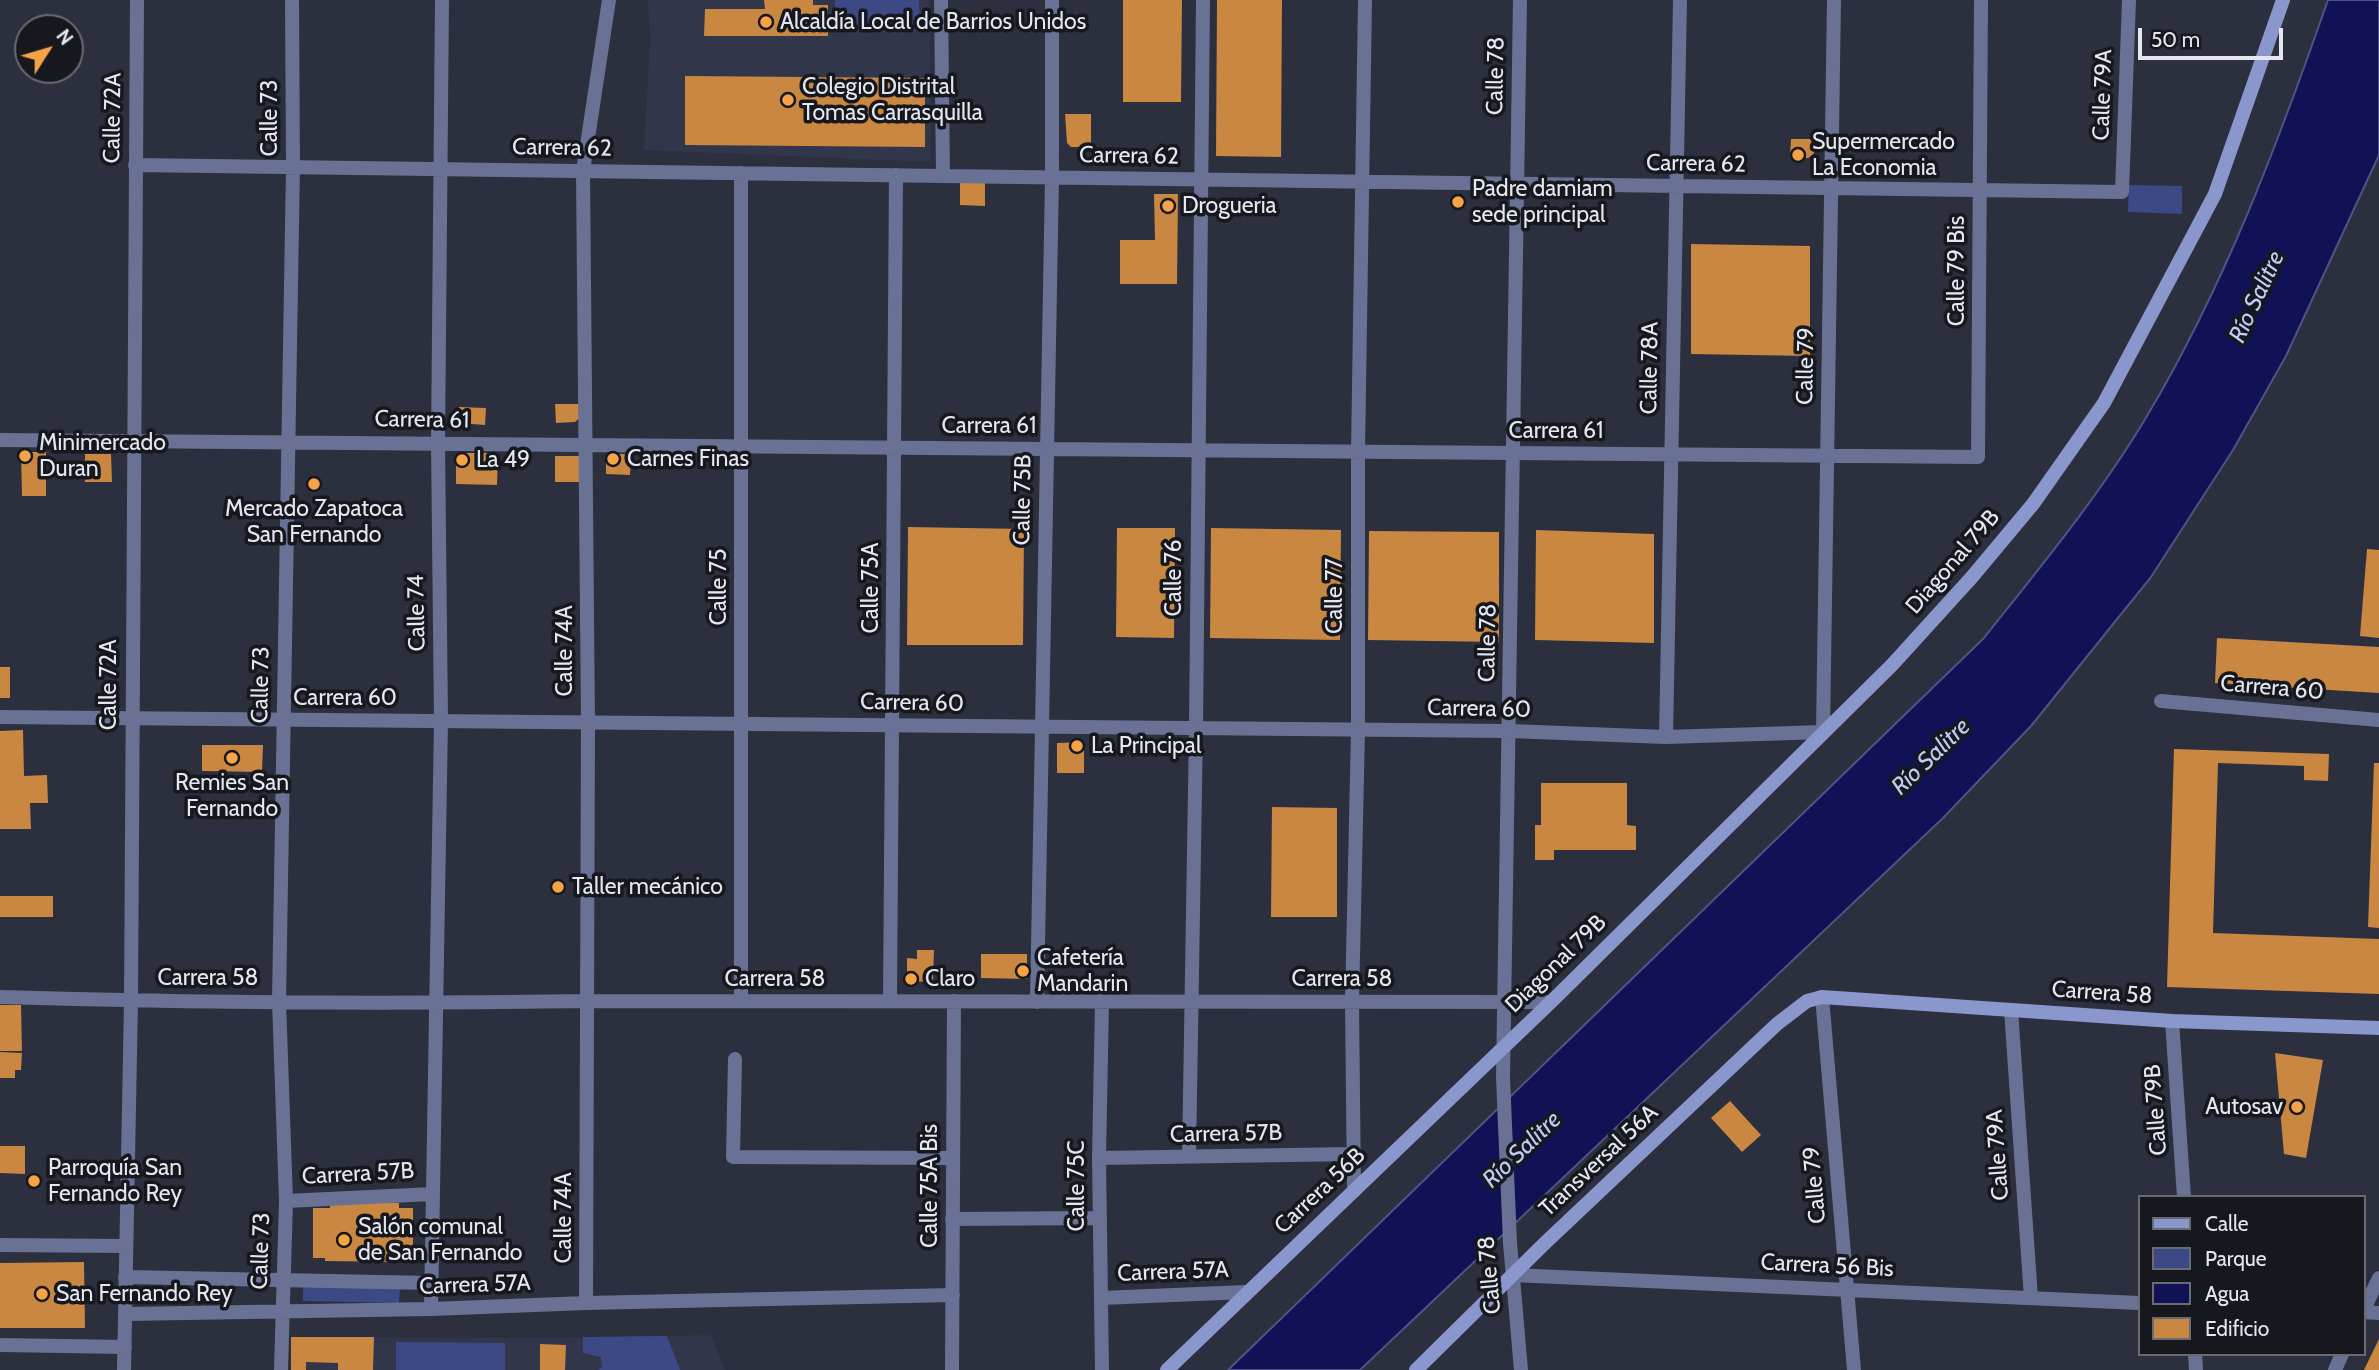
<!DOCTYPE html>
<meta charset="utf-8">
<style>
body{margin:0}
#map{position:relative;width:2379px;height:1370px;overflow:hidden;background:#2c2f3d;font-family:Cabin,sans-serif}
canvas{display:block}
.legend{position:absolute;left:2138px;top:1195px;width:228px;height:161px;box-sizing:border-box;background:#16181e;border:2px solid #686b72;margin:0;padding:9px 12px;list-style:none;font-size:21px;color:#e4e7f0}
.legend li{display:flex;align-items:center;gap:14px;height:35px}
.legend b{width:35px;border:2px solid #686b72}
.north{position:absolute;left:14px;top:14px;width:70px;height:70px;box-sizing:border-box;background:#16181e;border:2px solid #686b72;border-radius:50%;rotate:53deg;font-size:19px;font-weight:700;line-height:28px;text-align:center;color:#e4e7f0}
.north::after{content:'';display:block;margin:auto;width:24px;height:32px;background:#f6a247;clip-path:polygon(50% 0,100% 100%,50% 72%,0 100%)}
.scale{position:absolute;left:2138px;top:28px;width:145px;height:32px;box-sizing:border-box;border:4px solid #e4e7f0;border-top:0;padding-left:9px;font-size:21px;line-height:24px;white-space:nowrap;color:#e4e7f0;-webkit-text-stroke:5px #16181e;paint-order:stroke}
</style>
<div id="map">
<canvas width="2379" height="1370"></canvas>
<ul class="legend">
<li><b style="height:9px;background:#8997cd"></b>Calle</li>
<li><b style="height:19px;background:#3d4985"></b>Parque</li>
<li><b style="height:19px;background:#111256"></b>Agua</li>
<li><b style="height:19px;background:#c98741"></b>Edificio</li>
</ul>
<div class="north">N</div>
<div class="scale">50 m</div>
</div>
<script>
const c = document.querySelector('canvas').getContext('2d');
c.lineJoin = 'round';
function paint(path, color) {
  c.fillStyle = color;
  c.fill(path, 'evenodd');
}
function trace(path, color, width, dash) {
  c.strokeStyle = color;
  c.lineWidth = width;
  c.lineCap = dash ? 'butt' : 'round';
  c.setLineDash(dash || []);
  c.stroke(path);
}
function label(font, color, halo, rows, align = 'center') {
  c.font = font + ' Cabin,sans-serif';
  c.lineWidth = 7;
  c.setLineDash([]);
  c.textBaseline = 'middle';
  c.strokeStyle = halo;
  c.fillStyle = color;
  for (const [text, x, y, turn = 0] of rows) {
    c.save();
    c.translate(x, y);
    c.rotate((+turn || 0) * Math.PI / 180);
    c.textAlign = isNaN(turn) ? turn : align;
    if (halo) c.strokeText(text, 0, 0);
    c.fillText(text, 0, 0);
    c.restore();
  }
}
const built = new Path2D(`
 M648 0H930L931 162 644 150 650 38Z
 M711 1335 725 1370H291V1337L537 1338Z`);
const green = new Path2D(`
 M835 0H919L920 31 836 32Z
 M2129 185 2182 186V214L2128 212Z
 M303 1286 400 1288 399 1303 303 1301Z
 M667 1336 680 1370H597L602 1368 601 1357 583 1353V1337Z
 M396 1342 505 1343V1370H396Z`);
const water = new Path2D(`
 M2328 0H2379V155L2286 356 2233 450 2151 577 2031 726 1943 818 1360 1370H1228L1984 638C2041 566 2100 495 2147 416 2225 285 2278 143 2328 0Z`);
const building = new Path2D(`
 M764 0H813V5H828V36H704L705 9H765Z
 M1123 0H1182L1181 102H1123Z
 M1217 0H1282L1281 157 1216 156Z
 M685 76 925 78V147L685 145Z
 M1065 114H1091V147H1071L1067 143Z
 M1791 139H1816V148L1813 155 1808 158H1790Z
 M960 180 985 181V206L960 205Z
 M1154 194H1178L1177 284H1120V240H1155Z
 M1691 244 1810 246V356L1691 354Z
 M555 404H581L582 416 575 422 556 423Z
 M459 407 486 408 485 425 458 423Z
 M21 452H46V496H22Z
 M464 453H498L497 485 456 484V459Z
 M85 454H111L112 482H85Z
 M614 454H631L630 475 606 474V460Z
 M555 456H581L580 482H555Z
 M908 527 1024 529 1023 645H907Z
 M1117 528H1175L1174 638 1116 637Z
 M1211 528 1341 530 1340 640 1210 638Z
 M1536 530 1654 534V643L1535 640Z
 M1369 531 1499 532V642L1368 640Z
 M2367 549 2379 550V638L2360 636Z
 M2217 638 2379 647V693L2215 683Z
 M0 667H10V698H0Z
 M23 730 24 776 47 775 48 803H30L31 829H0V731Z
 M1084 742V773H1057V743Z
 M202 745H263L262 772 202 771Z
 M2174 749 2329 754 2328 781 2304 780V766L2218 763 2213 933 2379 939V994L2167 987Z
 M2374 763H2379V928L2368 927Z
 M1541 783H1627V825L1636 826V850H1554V860H1535V825H1541Z
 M1272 807 1337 808V917H1271Z
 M0 896H53V917H0Z
 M917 950H934L933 982 907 981V958L917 959Z
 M981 954H1027V979L981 978Z
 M0 1005H21L22 1051H0Z
 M0 1052 22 1053 21 1070H15V1078H0Z
 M2275 1053 2323 1060 2306 1158 2284 1154Z
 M1730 1101 1761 1135 1742 1152 1711 1118Z
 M0 1146H25V1174L0 1173Z
 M330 1202 399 1203V1208H413V1256H400V1262L325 1261V1258H313V1208H330Z
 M84 1262 85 1328H0V1263Z
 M291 1337H374L373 1370H338V1363L306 1362V1370H291Z
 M2379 1339V1370H2364Z
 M540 1344 566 1345 565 1370H540Z`);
const minor = new Path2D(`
 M941 0 943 176
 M135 165 2122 192 2129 0
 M741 173V1001
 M0 440 1978 457 1981 0
 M2161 701 2379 720
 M1510 731 1666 737 1823 732 1834 0
 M1666 737 1680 0
 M0 997C195 1003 391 1004 587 1001L1550 1002
 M1822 997 1854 1370
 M890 1001 896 175
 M1037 1002 1052 178V0
 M2011 1010 2031 1298
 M2172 1021 2184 1197
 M735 1059 733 1157 953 1158
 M1189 1157 1196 728 1203 0
 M1099 1158 1353 1154
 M1354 1191 1352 1002 1358 730V452L1365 0
 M286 1201 433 1194
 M952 1219 1100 1218
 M0 1245 126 1246
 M1513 1275 2139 1303
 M125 1277 431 1283
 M1101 1298 1246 1292
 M586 1303 588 723 583 171 609 0
 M431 1309 441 721 438 443 442 0
 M2363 1312 2379 1313
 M125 1314 431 1309 586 1303 953 1295
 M0 1345 125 1347
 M2195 1354 2196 1370
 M124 1370 131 1001 137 0
 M281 1370 286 1201 279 1001 293 167 292 0
 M952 1370 954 1001
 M1102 1370 1099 1158 1102 1001`);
const tertiary = new Path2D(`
 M1520 0 1503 1077 1510 1243 1521 1370
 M0 717 1510 731
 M2363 1311 2379 1278
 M2335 1370 2342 1354`);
const secondary = new Path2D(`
 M1167 1370 1554 999 1892 665 1972 577 2033 504 2104 403 2215 194 2283 0
 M1416 1370 1545 1243 1777 1024 1807 1001 1822 997 2172 1021 2379 1028`);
const markers = [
 [766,22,7,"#f6a247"],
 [788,100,7,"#f6a247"],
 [1798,155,7,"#f6a247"],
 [1458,202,7,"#f6a247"],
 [1168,206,7,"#f6a247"],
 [25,456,7,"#f6a247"],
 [613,459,7,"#f6a247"],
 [462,460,7,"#f6a247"],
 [314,484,7,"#f6a247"],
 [1077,746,7,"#f6a247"],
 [232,758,7,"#f6a247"],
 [558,887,7,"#f6a247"],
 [1023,971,7,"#f6a247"],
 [911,979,7,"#f6a247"],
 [2297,1107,7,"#f6a247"],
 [34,1181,7,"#f6a247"],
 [344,1240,7,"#f6a247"],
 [42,1294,7,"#f6a247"]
];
const poiNames = [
 ["Alcaldía Local de Barrios Unidos",780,22],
 ["Colegio Distrital",802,87],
 ["Tomas Carrasquilla",802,113],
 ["Supermercado",1812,142],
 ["La Economia",1812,168],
 ["Padre damiam",1472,189],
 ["sede principal",1472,215],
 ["Drogueria",1182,206],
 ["Minimercado",39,443],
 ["Duran",39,469],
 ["Carnes Finas",627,459],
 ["La 49",476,460],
 ["Mercado Zapatoca",314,509,"center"],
 ["San Fernando",314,535,"center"],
 ["La Principal",1091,746],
 ["Remies San",232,783,"center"],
 ["Fernando",232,809,"center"],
 ["Taller mecánico",572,887],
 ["Cafetería",1037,958],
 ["Mandarin",1037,984],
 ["Claro",925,979],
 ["Autosav",2283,1107,"right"],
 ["Parroquía San",48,1168],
 ["Fernando Rey",48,1194],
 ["Salón comunal",358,1227],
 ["de San Fernando",358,1253],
 ["San Fernando Rey",56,1294]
];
const streetNames = [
 ["Calle 78",1496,76,-89],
 ["Calle 79A",2103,95,-88],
 ["Calle 72A",113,118,-89],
 ["Calle 73",270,118,-90],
 ["Carrera 62",562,148,1],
 ["Carrera 62",1129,156,1],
 ["Carrera 62",1696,164,1],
 ["Calle 79 Bis",1957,271,-90],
 ["Calle 79",1806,366,-89],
 ["Calle 78A",1650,368,-89],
 ["Carrera 61",422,420,1],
 ["Carrera 61",989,426],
 ["Carrera 61",1556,431],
 ["Calle 75B",1023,500,-89],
 ["Diagonal 79B",1953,562,-49],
 ["Calle 76",1174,578,-90],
 ["Calle 75",719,587,-90],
 ["Calle 75A",871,588,-90],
 ["Calle 77",1335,596,-90],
 ["Calle 74",417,613,-91],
 ["Calle 78",1488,643,-89],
 ["Calle 74A",565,651,-90],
 ["Calle 72A",109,685,-90],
 ["Calle 73",261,685,-89],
 ["Carrera 60",2272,688,5],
 ["Carrera 60",345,698],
 ["Carrera 60",912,703,1],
 ["Carrera 60",1479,709,1],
 ["Diagonal 79B",1556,964,-44],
 ["Carrera 58",208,978],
 ["Carrera 58",775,979],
 ["Carrera 58",1342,979],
 ["Carrera 58",2102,993,4],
 ["Calle 79B",2156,1110,-94],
 ["Carrera 57B",1226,1134,-1],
 ["Calle 79A",1998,1155,-94],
 ["Transversal 56A",1599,1161,-43],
 ["Carrera 57B",358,1174,-3],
 ["Calle 79",1815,1185,-95],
 ["Calle 75A Bis",930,1186,-90],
 ["Calle 75C",1077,1186,-90],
 ["Carrera 56B",1320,1191,-43],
 ["Calle 74A",564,1218,-90],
 ["Calle 73",261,1251,-88],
 ["Carrera 56 Bis",1827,1266,3],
 ["Carrera 57A",1173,1272,-2],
 ["Calle 78",1490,1275,-95],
 ["Carrera 57A",475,1285,-2]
];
const waterNames = [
 ["Río Salitre",2257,297,-65],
 ["Río Salitre",1931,757,-44],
 ["Río Salitre",1522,1150,-44]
];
paint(built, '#31364a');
paint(green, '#3d4985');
paint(water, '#111256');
trace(water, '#505284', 2);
paint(building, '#c98741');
trace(minor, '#697294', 14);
trace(tertiary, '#697294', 14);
trace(secondary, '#8997cd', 14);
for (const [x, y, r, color] of markers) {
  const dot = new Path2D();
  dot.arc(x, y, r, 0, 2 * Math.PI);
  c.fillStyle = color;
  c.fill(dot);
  trace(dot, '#16181e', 2.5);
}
label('23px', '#e4e7f0', '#16181e', poiNames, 'left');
label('23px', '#e4e7f0', '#16181e', streetNames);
label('italic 24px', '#c0ccf5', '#16181e', waterNames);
</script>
